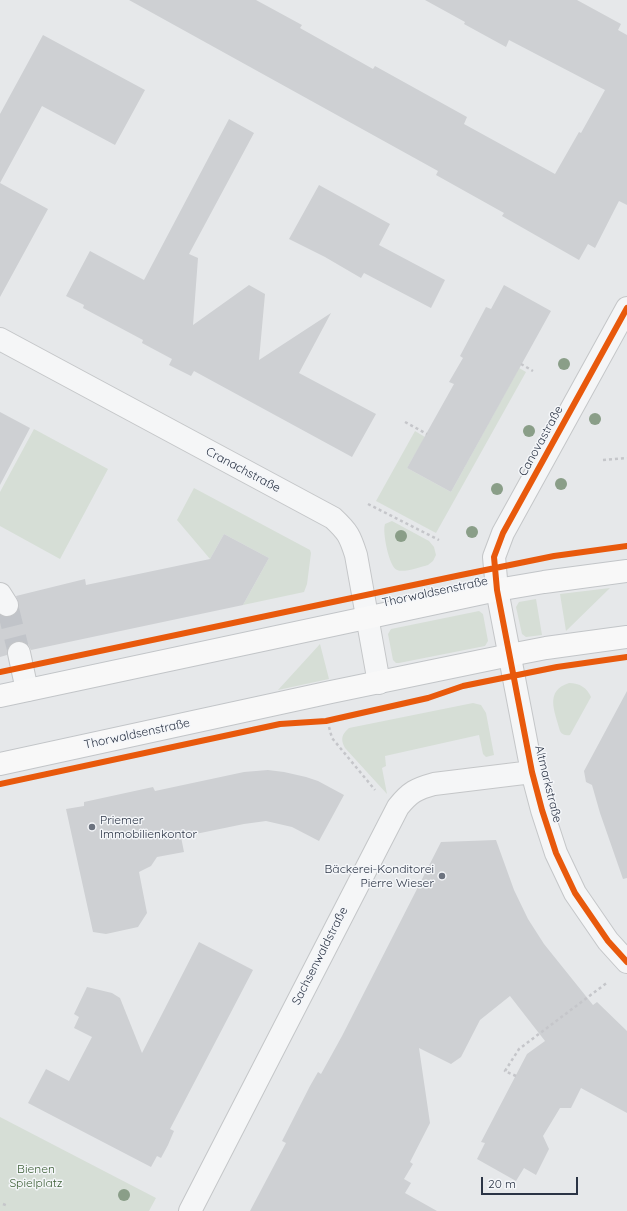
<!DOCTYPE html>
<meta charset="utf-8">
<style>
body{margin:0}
#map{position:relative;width:627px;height:1211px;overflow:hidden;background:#e6e8ea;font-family:Quicksand,sans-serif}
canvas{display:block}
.scale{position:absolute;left:481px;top:1177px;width:97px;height:18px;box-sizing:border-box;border:2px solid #2b3445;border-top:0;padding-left:5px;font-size:12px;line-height:14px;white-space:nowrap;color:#2b3445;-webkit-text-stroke:3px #f4f6f9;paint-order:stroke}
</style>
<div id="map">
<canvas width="627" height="1211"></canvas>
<div class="scale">20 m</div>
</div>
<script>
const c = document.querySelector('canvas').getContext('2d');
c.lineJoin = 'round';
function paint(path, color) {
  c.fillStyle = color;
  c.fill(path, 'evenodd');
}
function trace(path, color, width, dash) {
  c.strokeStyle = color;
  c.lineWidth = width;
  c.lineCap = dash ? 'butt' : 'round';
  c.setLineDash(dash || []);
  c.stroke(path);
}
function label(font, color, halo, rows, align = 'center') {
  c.font = font + ' Quicksand,sans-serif';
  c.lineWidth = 3;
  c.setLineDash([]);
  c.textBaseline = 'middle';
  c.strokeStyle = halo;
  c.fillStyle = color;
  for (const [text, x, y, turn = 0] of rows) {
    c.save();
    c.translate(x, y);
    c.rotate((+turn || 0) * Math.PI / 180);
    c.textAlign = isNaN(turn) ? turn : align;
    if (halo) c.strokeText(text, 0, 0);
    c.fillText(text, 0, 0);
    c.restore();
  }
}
const green = new Path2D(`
 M519 368 526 372 436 533 376 501 415 431 425 437 407 468 451 492Z
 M34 429 108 469 60 559 0 526V492Z
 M194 488 310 550 311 553 307 584 304 592 243 605 269 558 224 534 210 559 177 520Z
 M392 521 429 541 434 547 436 555 433 561 428 565C421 567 403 573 397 570 389 567 382 531 385 524Z
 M610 588 566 631 560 594Z
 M536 599 542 635 526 637 522 634 516 607 519 602Z
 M479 611 483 614 488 641 485 646 399 663H396L393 660 388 634 391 629Z
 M320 644 329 679 278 690Z
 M569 683C580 683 587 688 591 697L570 735C566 736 562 735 560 731 555 712 544 691 569 683Z
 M473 703 481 705 486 713 494 755 486 757 483 754 479 735 385 756 386 766 382 768 387 794 345 748C340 739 342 734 349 728Z
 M0 1117 156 1198 149 1211H0Z`);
const building = new Path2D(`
 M129 0H256L302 25 300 28 373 69 375 66 467 117 464 124 555 174 579 132 581 133 605 90 509 40 506 47 464 24 465 22 425 0H577L621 24 618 30 627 35V205L619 201 595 248 588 244 579 260 502 216 504 213 436 175 438 171Z
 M43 35 145 90 115 145 42 106 0 183V114Z
 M229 119 254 133 189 254 198 258 193 325 249 285 265 294 259 360 331 313 299 373 376 414 352 457 194 371 191 376 169 365 172 359 142 343 143 340 83 308 84 305 66 296 90 251 144 280Z
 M0 183 48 209 0 297Z
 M319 185 390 224 379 245 445 280 431 308 364 273 361 278 325 257 289 239Z
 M504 285 551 311 451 492 407 468 454 384 449 382 463 358 460 356 486 307 491 309Z
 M0 412 30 428 0 485Z
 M224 534 269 558 243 605 31 650 28 644 23 641H16L10 644 7 650V655L0 657V615L8 617 13 616 18 611 19 604 16 596 85 579 86 585 210 559Z
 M627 691V878L623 879 600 813 592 785 586 782 584 771Z
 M268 770 284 772 306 777 318 781 344 795 319 841 292 827 266 821 244 824 181 837 184 852 157 857 151 866 139 872 147 913 138 927 106 934 93 932 66 809 84 806V802L153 787 155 791 244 772Z
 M496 840 514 890 528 919 544 944 593 1005 597 1002 627 1031V1113L581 1088 571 1108H560L543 1136 549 1149 536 1175 524 1168 516 1181 477 1159 485 1143 481 1142 527 1054 545 1041 510 996 480 1020 461 1057 451 1064 419 1048 430 1123 410 1162 413 1164 404 1179 411 1183 405 1193 437 1211H250L286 1143 282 1141 310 1086 318 1072 321 1074 342 1036 441 842Z
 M199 942 253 970 170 1129 174 1131 168 1145 161 1158 157 1156 151 1167 28 1103 46 1069 69 1081 92 1037 74 1028 79 1017 74 1014 87 987 112 993 120 998 142 1053Z`);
const minorTunnel = new Path2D(`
 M7 605 19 653`);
const path = new Path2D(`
 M521 364 533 371
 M405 422 427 434
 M603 460 627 458
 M368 504 439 540
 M329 727 332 738 375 790
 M516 1076 505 1071 519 1049 608 982
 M3 1204 8 1206`);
const minor = new Path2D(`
 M627 308 503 533 494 557 497 590 532 772 542 810 556 853 575 893 608 941 627 962
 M0 339 333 518C348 532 350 536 356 555L379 683
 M0 594 7 605
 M19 653 27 690
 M190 1211 398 807C410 792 416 789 434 784L532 772`);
const major = new Path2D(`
 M0 696 497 590 544 582 627 571
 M0 764 331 692 510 655 546 648 627 637`);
const cycleway = new Path2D(`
 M627 308 503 533 494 557 497 590 532 772 542 810 556 853 575 893 608 941 627 962
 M0 672 461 575 554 556 627 546
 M0 784 280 724 326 721 428 698 463 686 557 667 627 657`);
const trees = [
 [564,364],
 [595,419],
 [529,431],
 [561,484],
 [497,489],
 [472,532],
 [401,536],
 [124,1195]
];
const markers = [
 [92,827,4,"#6c737f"],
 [442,876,4,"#6c737f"]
];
const streetNames = [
 ["Canovastraße",541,441,-61],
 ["Cranachstraße",243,470,28],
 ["Thorwaldsenstraße",435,592,-12],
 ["Thorwaldsenstraße",137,734,-12],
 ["Altmarkstraße",548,784,76],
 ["Sachsenwaldstraße",320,956,-63]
];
const poiNames = [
 ["Priemer",100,820],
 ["Immobilienkontor",100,834],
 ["Bäckerei-Konditorei",434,869,"right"],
 ["Pierre Wieser",434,883,"right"]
];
const parkNames = [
 ["Bienen",36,1169],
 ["Spielplatz",36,1183]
];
paint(green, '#d6ded6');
paint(building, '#ced0d3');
trace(minorTunnel, '#c1c4c9', 22, [22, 11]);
trace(minor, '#c4c6c8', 24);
trace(major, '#c2c5c8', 24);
trace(path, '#c5c6ca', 2.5, [3, 3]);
trace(minor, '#f5f6f7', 22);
trace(major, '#f8f8f8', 22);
trace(cycleway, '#e8590c', 6);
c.fillStyle = '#8a9e88';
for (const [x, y] of trees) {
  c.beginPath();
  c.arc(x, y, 6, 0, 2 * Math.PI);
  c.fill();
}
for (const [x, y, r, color] of markers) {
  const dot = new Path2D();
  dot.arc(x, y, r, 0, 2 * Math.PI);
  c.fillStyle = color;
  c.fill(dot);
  trace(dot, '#f4f6f9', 1.5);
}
label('12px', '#2b3445', '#f4f6f9', streetNames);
label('12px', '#2b3445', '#f4f6f9', poiNames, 'left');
label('12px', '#3f6138', '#f4f6f9', parkNames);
</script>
